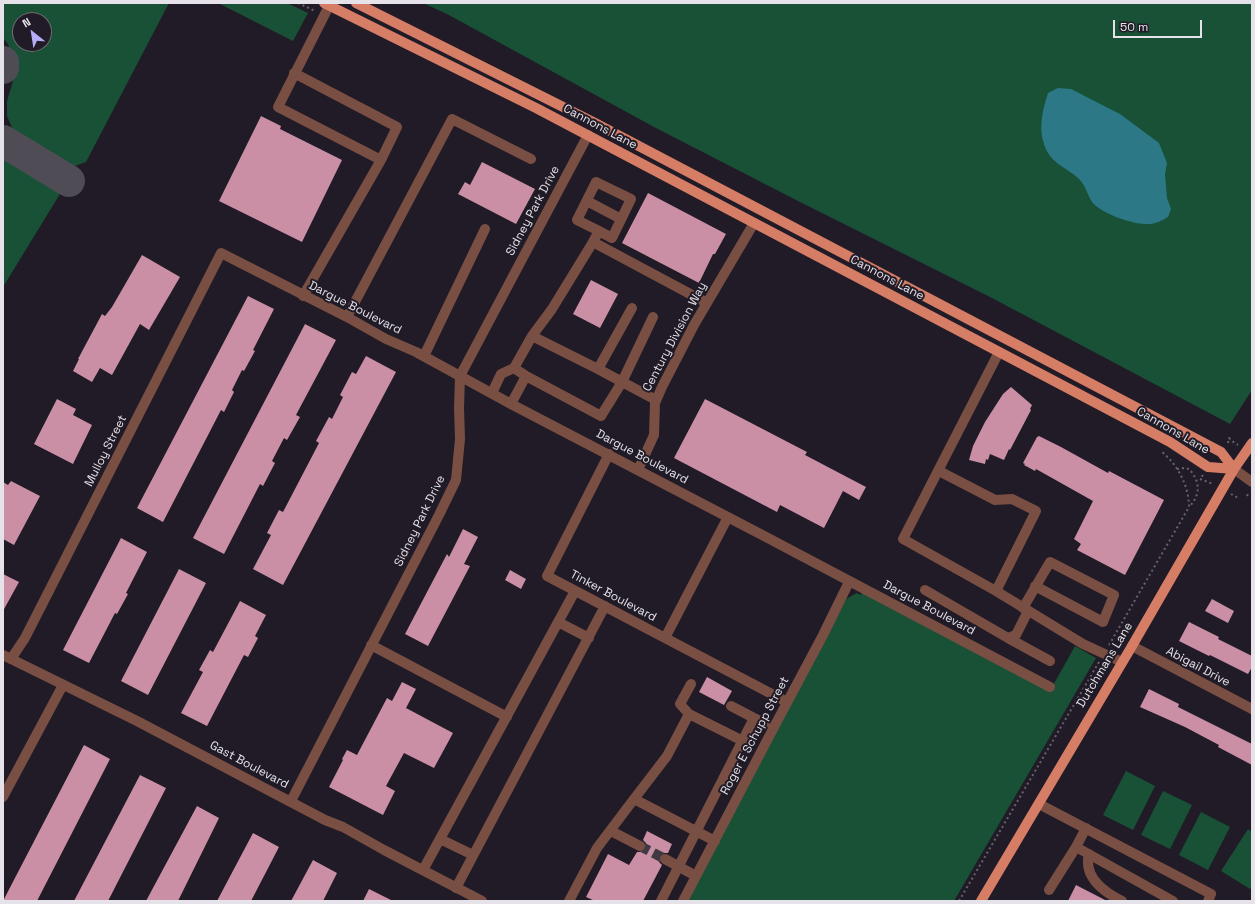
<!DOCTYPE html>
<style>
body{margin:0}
#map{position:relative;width:1255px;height:904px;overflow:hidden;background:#201b26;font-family:"Space Grotesk",sans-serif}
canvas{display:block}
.frame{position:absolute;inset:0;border:4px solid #e5e2e9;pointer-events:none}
.north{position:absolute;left:12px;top:12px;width:40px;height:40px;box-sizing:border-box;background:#201b26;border:1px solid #6f6b74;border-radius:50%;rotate:330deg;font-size:11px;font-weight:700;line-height:16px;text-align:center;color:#e5e2e9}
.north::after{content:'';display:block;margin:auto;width:14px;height:18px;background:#b6acf8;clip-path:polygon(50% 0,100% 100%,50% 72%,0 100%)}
.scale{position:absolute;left:1113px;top:20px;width:89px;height:18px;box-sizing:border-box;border:2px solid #e5e2e9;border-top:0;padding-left:5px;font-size:12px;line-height:14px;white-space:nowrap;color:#e5e2e9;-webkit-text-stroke:3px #201b26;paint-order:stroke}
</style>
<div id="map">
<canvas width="1255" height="904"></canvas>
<div class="frame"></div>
<div class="north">N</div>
<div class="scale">50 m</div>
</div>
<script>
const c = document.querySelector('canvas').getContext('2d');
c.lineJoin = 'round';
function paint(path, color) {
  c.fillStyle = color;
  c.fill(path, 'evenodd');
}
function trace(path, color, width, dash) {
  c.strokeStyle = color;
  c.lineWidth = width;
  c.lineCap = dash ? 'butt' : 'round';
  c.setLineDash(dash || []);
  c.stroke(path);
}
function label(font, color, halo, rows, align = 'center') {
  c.font = font + ' "Space Grotesk",sans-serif';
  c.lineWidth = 4;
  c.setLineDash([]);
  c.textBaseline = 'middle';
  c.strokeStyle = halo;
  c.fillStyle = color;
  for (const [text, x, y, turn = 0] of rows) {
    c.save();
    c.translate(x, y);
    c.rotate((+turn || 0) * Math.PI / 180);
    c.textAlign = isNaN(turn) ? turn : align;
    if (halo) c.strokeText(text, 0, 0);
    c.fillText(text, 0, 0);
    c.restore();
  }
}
const green = new Path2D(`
 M3 3H169L86 162 75 166 64 165 22 140 13 130 7 116V101L13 81V63L8 44 3 38ZM20 20H44V44H20Z
 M218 3H287L308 13 293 41Z
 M423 3H1252V390L1230 424 992 298 800 202 654 127 447 14Z
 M3 157 11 159 63 189 3 287Z
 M865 591 1051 689 1075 646 1096 658 954 901H684L846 599 857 593 860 595Z
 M1126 771 1155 786 1133 830 1103 815Z
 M1163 791 1192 805 1170 849 1141 835Z
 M1201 812 1230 827 1208 870 1179 855Z
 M1248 829 1252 832V886L1250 889 1221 871Z`);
const water = new Path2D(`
 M1058 88 1071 89 1120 114 1159 143 1167 163 1165 174 1167 198 1171 209 1168 217C1161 221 1154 225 1145 224 1132 224 1100 213 1092 202 1087 194 1085 184 1078 178 1064 166 1050 163 1044 144 1038 127 1043 109 1048 93Z`);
const taxiway = new Path2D(`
 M3 62V68
 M3 141 69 181`);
const building = new Path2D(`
 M261 116 281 126 280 129 342 160 302 242 219 201Z
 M482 162 535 189 516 224 458 194 465 182 470 185Z
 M648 193 726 234 715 254H713L699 283 622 243Z
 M142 255 180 277 149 330 140 324 112 375 100 368 92 382 73 371 79 359H78L102 314 105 316 112 307Z
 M591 280 618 294 600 328 573 314Z
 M248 296 274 309 253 350 255 351 244 371 242 370 232 390 234 392 224 412 221 410 163 522 137 508Z
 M305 324 336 340 296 415 300 417 287 440 284 438 272 461 275 463 263 486 260 484 224 554 193 538Z
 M366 356 396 372 283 585 253 569 271 535 267 533 279 510 283 512 319 443 316 441 329 417 332 419 343 397 340 395 352 372 356 374Z
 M1011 387 1032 405 1030 409 1031 410 1010 450 1009 449 1004 460 990 454 988 460 986 459 985 464 969 460 973 446 985 422 1003 394Z
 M57 399 76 409 73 415 92 425 73 464 34 444Z
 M705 399 807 452 805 455 866 487 859 500 843 491 824 528 780 505 777 512 674 458Z
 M1039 436 1061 447 1108 473 1109 471 1164 500 1125 575 1077 550 1081 544 1074 539 1093 501 1036 469 1035 471 1024 465 1025 464 1023 463 1037 437Z
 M11 481 40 496 14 545 3 539V482L8 485Z
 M463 529 478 537 464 564 470 566 428 646 405 634 447 554 449 557Z
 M121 538 147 552 126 593 128 594 117 614 115 613 89 663 63 650Z
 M179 569 206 583 148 695 121 681Z
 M510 570 526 579 521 589 505 580Z
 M3 574 19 582 3 611Z
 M1212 599 1234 611 1228 623 1205 611Z
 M240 601 266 615 255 636 258 638 248 657 244 655 207 726 181 713 203 672 199 670 210 650 213 652Z
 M1189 622 1219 637 1218 639 1252 656V667L1248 674 1210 655 1209 656 1179 641Z
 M707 677 732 691 724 705 699 692Z
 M402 682 416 689 406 708 453 733 434 768 404 753 386 786 395 791 383 815 329 787 343 760 342 759 347 750 357 755 387 698 392 701Z
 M1149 689 1179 704 1178 707 1252 744V765L1218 747 1219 745 1185 727 1140 707Z
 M84 745 110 759 37 901H3Z
 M140 775 166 788 108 901H74Z
 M197 806 219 818 178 901H146Z
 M647 831 672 844 668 853H662L659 856V862L662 865 643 901H595L586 897 608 854 629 865 637 852H643L646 849V843L643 840Z
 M253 833 279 847 251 901H217Z
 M313 860 337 873 323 901H291Z
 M1076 885 1107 901H1068Z
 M369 889 393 901H363Z`);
const minorTunnel = new Path2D(`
 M640 846 665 859`);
const path = new Path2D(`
 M298 3 315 11
 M1228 443 1229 438 1232 441 1238 445
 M1177 469 1184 468 1189 469C1200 481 1201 494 1190 506
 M1203 475 1200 479 1213 484
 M1231 494 1238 498
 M1247 496 1249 492
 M1109 645 1189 507C1189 486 1178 465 1161 451
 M959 901 1099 662`);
const minor = new Path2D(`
 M294 73 397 127 381 160 278 107 329 6
 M587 201 621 219
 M593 242 599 231 612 238 631 199 596 182 577 220 599 231
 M303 296 381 160
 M347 317 452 119 531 159
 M532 336 552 309 593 242 707 303
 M999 352 903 539 996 591 1083 644 1122 662
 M424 356 485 229
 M598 369 632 308
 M526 376 601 416 622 382 653 317
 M492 393 501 374 514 368
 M511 404 526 376 514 368 532 336 598 369 656 400
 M609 454 547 576 787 702
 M1234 469 1252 482
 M638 470 654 435 655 403 662 387 694 325 754 223
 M939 471 995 500 1012 499 1036 511 996 591
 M925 590 1008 638 1016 635 1028 611
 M1023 608 1050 562 1114 595 1103 622 1035 586
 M558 622 589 638
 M665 638 728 517
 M1008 638 1050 661
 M371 645 507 717
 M1132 646 1252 709
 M3 655 137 721 325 820 343 827 384 850 482 901
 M11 659 25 638 221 253 347 317 386 339 416 352 511 404 766 537 1050 687
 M731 706 754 718
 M689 714 680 704 691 684
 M3 797 63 685
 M634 799 667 756 689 714 743 741
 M291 801 439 515 456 480 460 439 459 408 460 376 588 135
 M1039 804 1211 894 1208 901
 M1086 828 1076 847 1173 901
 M611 831 640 846
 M440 839 473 855
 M1089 854C1083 877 1104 892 1122 901
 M665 859 696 876
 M423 870 575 591
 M456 888 605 606
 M1049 890 1076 847
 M569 901 597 848 634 799 715 841
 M661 901 754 718 774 727
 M683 901 774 727 823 635 849 582`);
const major = new Path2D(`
 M324 3 536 108 1170 442 1208 467 1234 469
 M356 3 595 123 1221 452 1234 469
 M981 901 1132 646 1234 469 1252 443`);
const streetNames = [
 ["Cannons Lane",600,127,28],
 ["Sidney Park Drive",533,211,-62],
 ["Cannons Lane",887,278,28],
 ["Dargue Boulevard",355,308,27],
 ["Century Division Way",675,337,-62],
 ["Cannons Lane",1173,431,30],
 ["Mulloy Street",106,451,-63],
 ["Dargue Boulevard",642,457,28],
 ["Sidney Park Drive",420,521,-64],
 ["Tinker Boulevard",613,596,28],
 ["Dargue Boulevard",929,608,28],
 ["Dutchmans Lane",1105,665,-59],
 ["Abigail Drive",1198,667,28],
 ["Roger E Schupp Street",755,736,-62],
 ["Gast Boulevard",249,765,28]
];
paint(green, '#185136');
paint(water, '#2c7887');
trace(taxiway, '#504c56', 32);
paint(building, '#ca8fa4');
trace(minorTunnel, '#3e3943', 10, [10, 5]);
trace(path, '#67636d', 2, [2, 3]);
trace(minor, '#794e43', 10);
trace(major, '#d67d66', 10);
label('12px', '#e5e2e9', '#201b26', streetNames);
</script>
